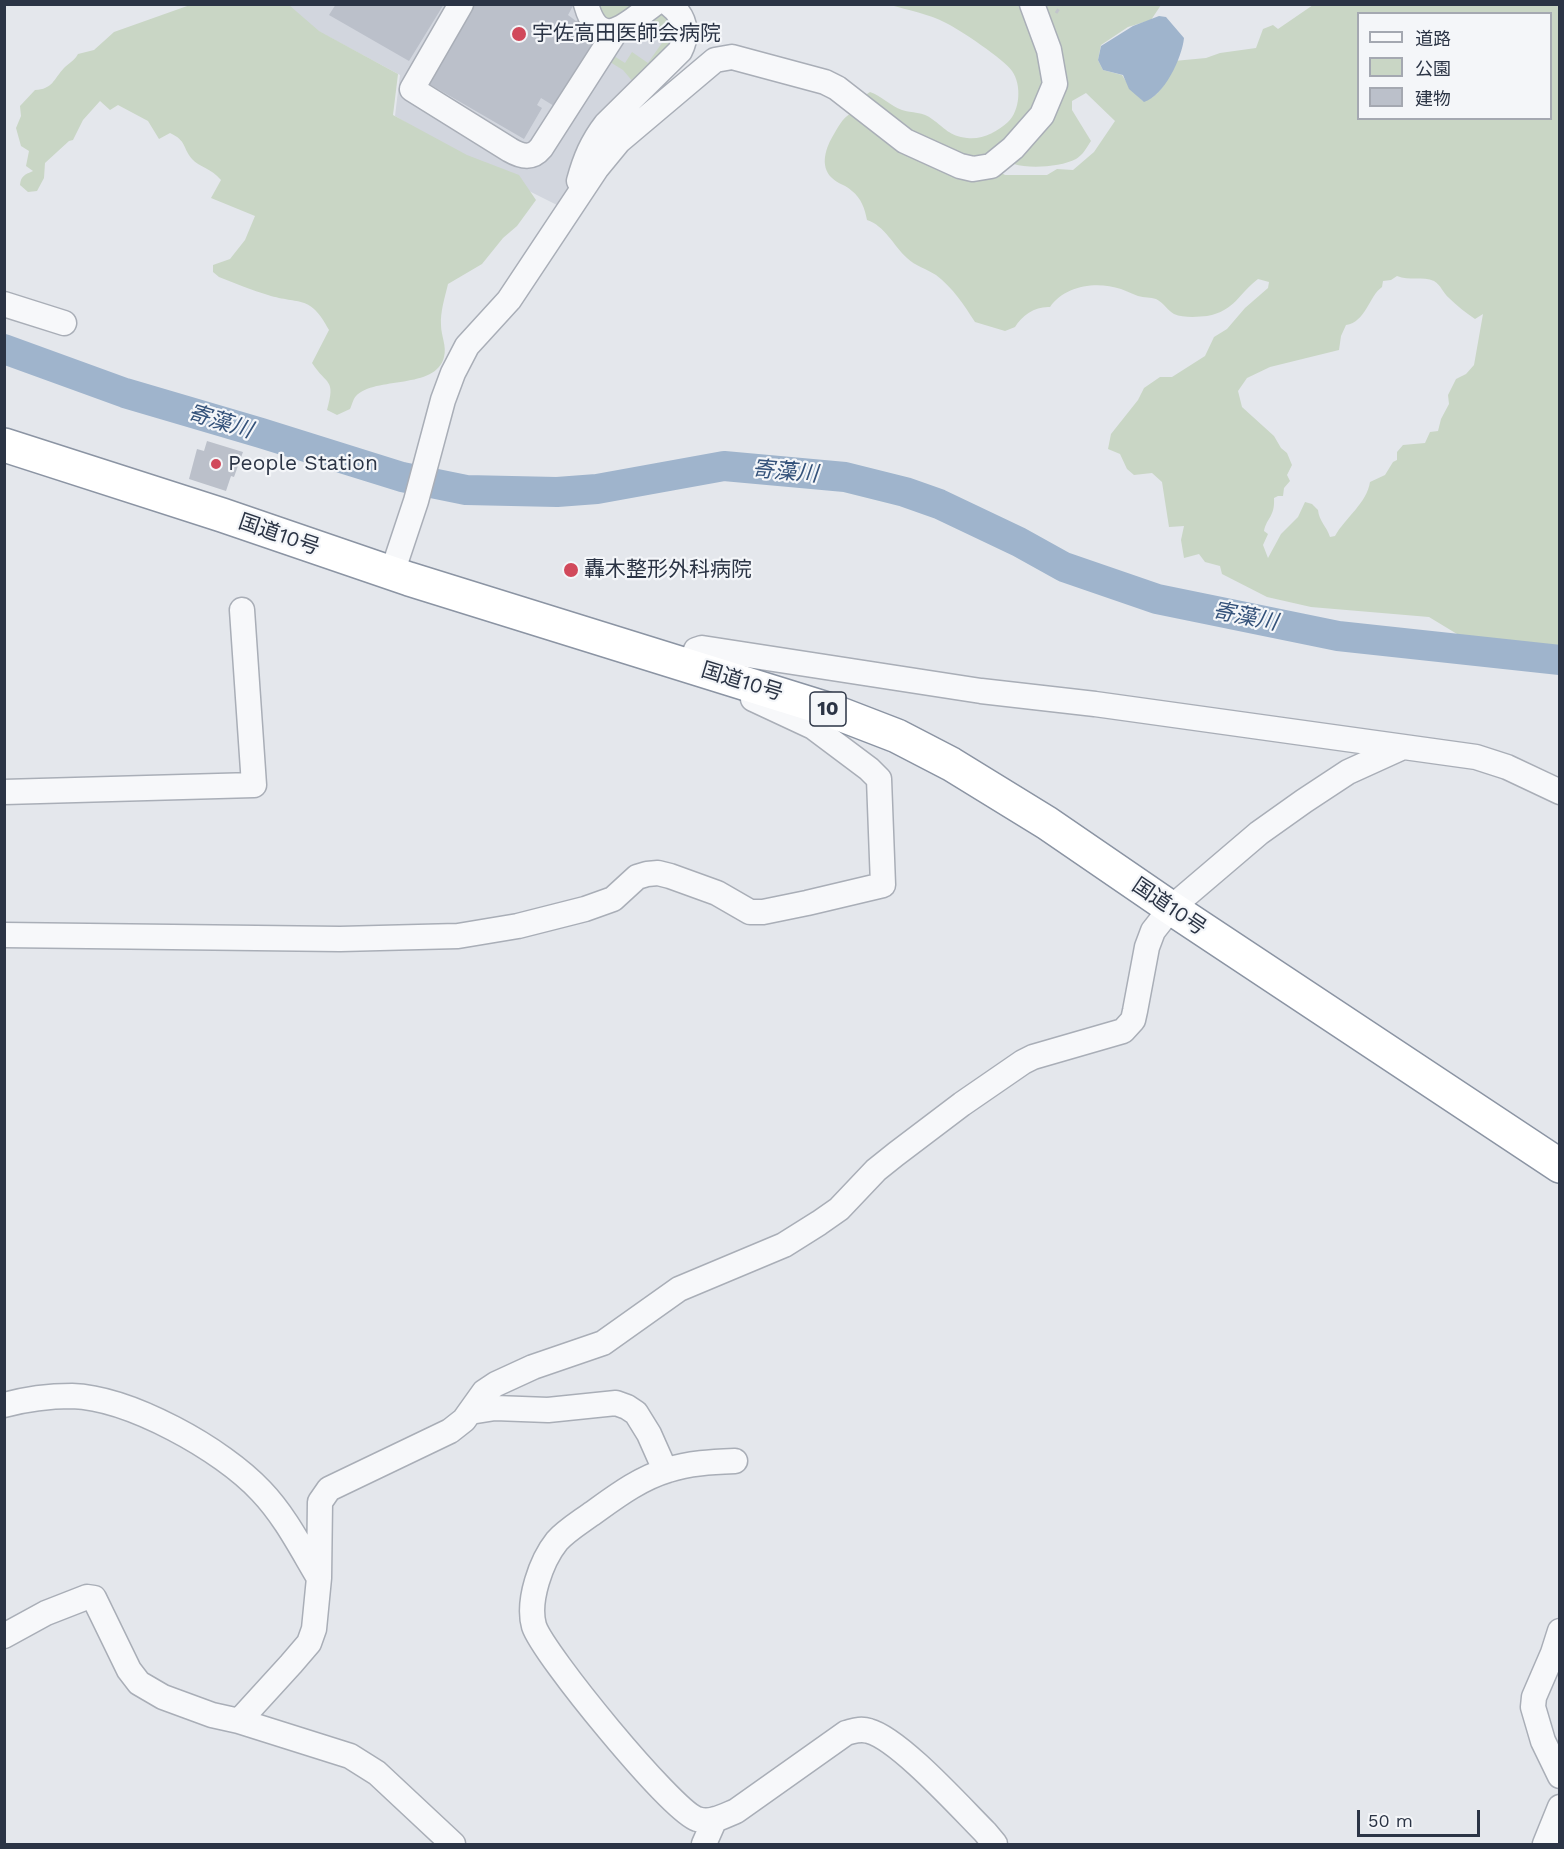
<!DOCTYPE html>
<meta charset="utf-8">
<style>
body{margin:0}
#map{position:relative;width:1564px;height:1849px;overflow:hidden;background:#e4e7ec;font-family:"Work Sans","Noto Sans JP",sans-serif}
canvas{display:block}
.frame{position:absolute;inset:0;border:6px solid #2b3445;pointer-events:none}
.legend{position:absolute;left:1357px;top:12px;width:195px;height:108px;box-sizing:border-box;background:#f4f6f9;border:2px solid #a4a8b1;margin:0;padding:8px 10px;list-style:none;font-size:18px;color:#2b3445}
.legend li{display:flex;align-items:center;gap:12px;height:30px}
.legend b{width:30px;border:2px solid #a4a8b1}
.scale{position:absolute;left:1357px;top:1810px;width:123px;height:27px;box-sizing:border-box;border:3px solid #2b3445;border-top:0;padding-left:8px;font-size:18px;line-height:21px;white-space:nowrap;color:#2b3445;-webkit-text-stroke:4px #f4f6f9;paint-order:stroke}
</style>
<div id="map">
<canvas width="1564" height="1849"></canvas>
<div class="frame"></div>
<ul class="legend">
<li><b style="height:8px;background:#f7f8fa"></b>道路</li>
<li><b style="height:16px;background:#c9d6c5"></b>公園</li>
<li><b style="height:16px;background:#bbc0ca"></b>建物</li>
</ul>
<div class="scale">50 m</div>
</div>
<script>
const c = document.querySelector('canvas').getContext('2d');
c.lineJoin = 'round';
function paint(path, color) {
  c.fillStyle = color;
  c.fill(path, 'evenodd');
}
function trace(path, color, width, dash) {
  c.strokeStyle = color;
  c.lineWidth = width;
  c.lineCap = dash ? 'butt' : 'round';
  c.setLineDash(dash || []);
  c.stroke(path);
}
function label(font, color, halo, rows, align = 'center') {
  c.font = font + ' "Work Sans","Noto Sans JP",sans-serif';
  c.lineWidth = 4.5;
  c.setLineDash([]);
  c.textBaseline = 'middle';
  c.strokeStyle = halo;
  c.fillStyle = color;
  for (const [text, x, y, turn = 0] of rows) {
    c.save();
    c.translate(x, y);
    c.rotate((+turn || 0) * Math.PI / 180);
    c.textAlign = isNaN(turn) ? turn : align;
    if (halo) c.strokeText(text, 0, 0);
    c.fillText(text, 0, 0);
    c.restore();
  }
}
const built = new Path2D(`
 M281 5H689L694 15 696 35 643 100 565 209 477 165 395 116 400 75 318 31Z`);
const green = new Path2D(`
 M190 5H289L319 31 398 74 393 115 467 155 519 175 536 200 517 226 503 238 482 264 448 284C445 297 440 312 441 325 441 336 447 346 444 357 436 390 375 376 356 396 353 399 352 405 350 409L337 415 327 410C336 378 327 386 312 363L329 330C310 294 300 305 268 295 251 290 235 283 219 277L213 272V265L230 259 245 240 255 216 211 198 221 180C211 168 199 167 192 159 182 147 187 141 170 133L159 139 148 121 118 105 110 110 100 101 83 120 73 140 69 141 45 163 44 178 37 191 28 192 20 185C21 176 24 175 33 171L26 166 29 151 21 146 16 128 21 116 20 106 35 90C53 89 53 80 64 68 69 63 74 61 78 54L94 50 114 32Z
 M593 5H639L607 24Z
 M890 5H1161L1151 20 1128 27 1101 45 1098 60 1103 70 1122 75 1131 89 1143 101C1162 97 1168 77 1174 61L1206 58 1220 53 1256 48 1263 29 1273 25 1278 29 1313 5H1559V646L1462 637 1429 617 1311 607 1267 597 1222 574 1220 566 1205 562 1199 554 1184 558 1181 540 1184 526 1169 527 1162 482 1152 473 1134 475 1127 469 1120 454 1108 449 1111 434 1138 400 1144 388 1160 377H1172L1205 356 1214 337 1227 329 1245 308 1268 288 1269 282 1258 279C1239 293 1235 311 1207 316 1198 317 1183 318 1174 314 1168 311 1163 302 1156 299 1151 297 1144 298 1138 296 1132 294 1127 291 1121 289 1097 281 1065 285 1050 307 1036 306 1022 315 1015 327L1005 331 975 322C964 305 953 288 936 275 927 269 915 266 907 258 893 245 885 226 867 220 865 209 861 198 852 191 846 185 838 184 832 178 819 166 826 147 834 134 840 124 844 115 856 111L920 156 964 171 977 173 989 170 998 171 1005 175H1047L1057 169 1073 170 1094 152 1115 121 1086 93 1072 101V110L1091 141C1087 147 1083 155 1076 159 1061 167 1029 169 1014 164 1009 162 1006 159 1002 156L984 163 960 161 907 139 861 101 864 96 870 92C882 96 890 106 902 110 911 113 924 112 932 119 945 128 949 136 967 138 982 140 997 132 1008 122 1020 111 1022 85 1012 71 1004 59 960 30 946 23 929 14 908 10 890 5ZM1358 14H1550V118H1358ZM1397 276C1409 281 1423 276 1434 281 1441 285 1443 293 1449 298 1457 306 1466 313 1475 319L1483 314 1474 365 1466 374 1456 379 1448 395 1449 404 1441 419 1438 431 1430 432 1425 443 1403 445 1397 452V460L1393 462 1385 475 1370 482C1367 503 1345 518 1335 536L1330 537C1327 527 1319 521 1318 510L1312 504 1305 502 1298 517 1281 534 1268 558 1263 545 1268 534 1264 531C1267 517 1275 517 1274 498L1278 496H1283L1284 488 1290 481 1287 475 1292 465 1287 453 1281 448 1274 436 1242 407 1238 391 1247 378 1270 367 1339 350 1341 336 1346 325C1366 322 1369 296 1382 287L1383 281 1391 280Z
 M658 13 673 16V44L634 83 623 70 610 62 614 56 625 63 632 52 648 63 664 40 656 34 660 25 650 19Z`);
const water = new Path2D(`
 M1159 16 1166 17 1184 38C1182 58 1164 96 1144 102L1129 89 1123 75 1103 70 1098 60 1101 46 1133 26Z`);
const river = new Path2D(`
 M4 349 125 393 261 433 402 477 466 490 557 492 597 489 724 466 845 477 905 492 939 504 1019 542 1064 567 1157 599 1338 636 1560 660`);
const building = new Path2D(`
 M336 4H444L409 61 329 15Z
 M451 4H574L568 15 576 21 598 9 605 24 586 36 598 43 559 109 541 98 537 105 542 108 524 139 424 81Z
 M207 441 243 452 234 477 231 476 226 491 189 479 197 449 204 451Z`);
const path = new Path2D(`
 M1056 13 1062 4`);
const minor = new Path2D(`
 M461 4 412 89 510 150C522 157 532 159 541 148L616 31
 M586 4C600 55 629 22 654 4
 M579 181C585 159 592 142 606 124L680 51C689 33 685 16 669 4
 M4 304 64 323
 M392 573 416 501 443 400 453 373 467 346 509 300 596 169 619 141 715 60 732 57 825 82 837 88 905 141 960 166 973 169 991 166 1013 148 1042 115 1055 84 1049 50 1032 4
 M703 674 689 666 696 650 702 648 981 691 1095 704 1476 757 1507 767 1560 792
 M4 792 254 785 242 610
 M4 935 340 939 458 936 518 926 585 909 613 899 637 877 647 874 658 873 670 876 717 893 750 912H763L807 903 883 885 879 779 869 769 813 727 753 699
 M4 1405C26 1399 50 1396 72 1396 130 1398 222 1449 261 1491 285 1516 301 1548 319 1578
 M470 1412 495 1408 548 1410 616 1403 627 1407 636 1413 649 1434 665 1470
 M735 1461C712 1462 689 1463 668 1470 638 1479 614 1498 590 1515 579 1523 566 1531 557 1541 541 1561 527 1601 534 1626 543 1654 671 1810 697 1819 710 1824 724 1816 736 1811L846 1733C854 1731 860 1728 869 1731 899 1739 960 1807 985 1832L995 1844
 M1560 1631 1553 1653 1534 1697 1533 1707 1543 1741 1560 1776
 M4 1636 46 1613 87 1597 94 1598 129 1670 139 1683 163 1697 212 1715 239 1721 350 1756 377 1773 453 1844
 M239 1721 291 1664 309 1643 314 1629 319 1578 320 1502 329 1489 450 1431 464 1420 484 1392 496 1384 533 1367 603 1343 679 1289 784 1245 819 1223 839 1209 876 1170 896 1154 962 1104 1023 1062 1033 1057 1123 1031 1133 1020 1135 1011 1147 947 1153 931 1171 908 1259 833 1304 801 1348 772 1403 747
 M704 1844 715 1819
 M1545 1844 1560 1807`);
const highway = new Path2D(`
 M4 445 222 515 409 579 827 709 897 736 951 764 1047 823 1171 908 1560 1166`);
const markers = [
 [519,34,8,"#d1495b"],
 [216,464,6,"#d1495b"],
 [571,570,8,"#d1495b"]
];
const shields = [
 [828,709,36]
];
const shieldNames = [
 ["10",828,709]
];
const poiNames = [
 ["宇佐高田医師会病院",532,34],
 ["People Station",228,464],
 ["轟木整形外科病院",584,570]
];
const streetNames = [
 ["国道10号",279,535,19],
 ["国道10号",742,682,17],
 ["国道10号",1169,907,34]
];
const waterNames = [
 ["寄藻川",220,422,17],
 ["寄藻川",785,472,5],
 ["寄藻川",1245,617,11]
];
paint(built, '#d2d6de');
paint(green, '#c9d6c5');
paint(water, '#9fb4cc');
trace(river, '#9fb4cc', 30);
paint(building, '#bbc0ca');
trace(minor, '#a9aeb7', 27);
trace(highway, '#8b94a3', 36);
trace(path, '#c2c5cb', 3, [4.5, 4.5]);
trace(minor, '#f7f8fa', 24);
trace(highway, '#fff', 33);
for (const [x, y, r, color] of markers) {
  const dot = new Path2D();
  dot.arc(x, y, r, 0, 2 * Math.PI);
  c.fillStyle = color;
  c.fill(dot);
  trace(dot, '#f4f6f9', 2);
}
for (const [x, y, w] of shields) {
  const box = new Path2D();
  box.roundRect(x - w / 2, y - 17, w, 34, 4.5);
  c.fillStyle = '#f4f6f9';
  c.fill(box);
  trace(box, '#2b3445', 1.5);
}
label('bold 20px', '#2b3445', null, shieldNames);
label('21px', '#2b3445', '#f4f6f9', poiNames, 'left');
label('21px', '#2b3445', '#f4f6f9', streetNames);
label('italic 22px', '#34527a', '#f4f6f9', waterNames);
</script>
